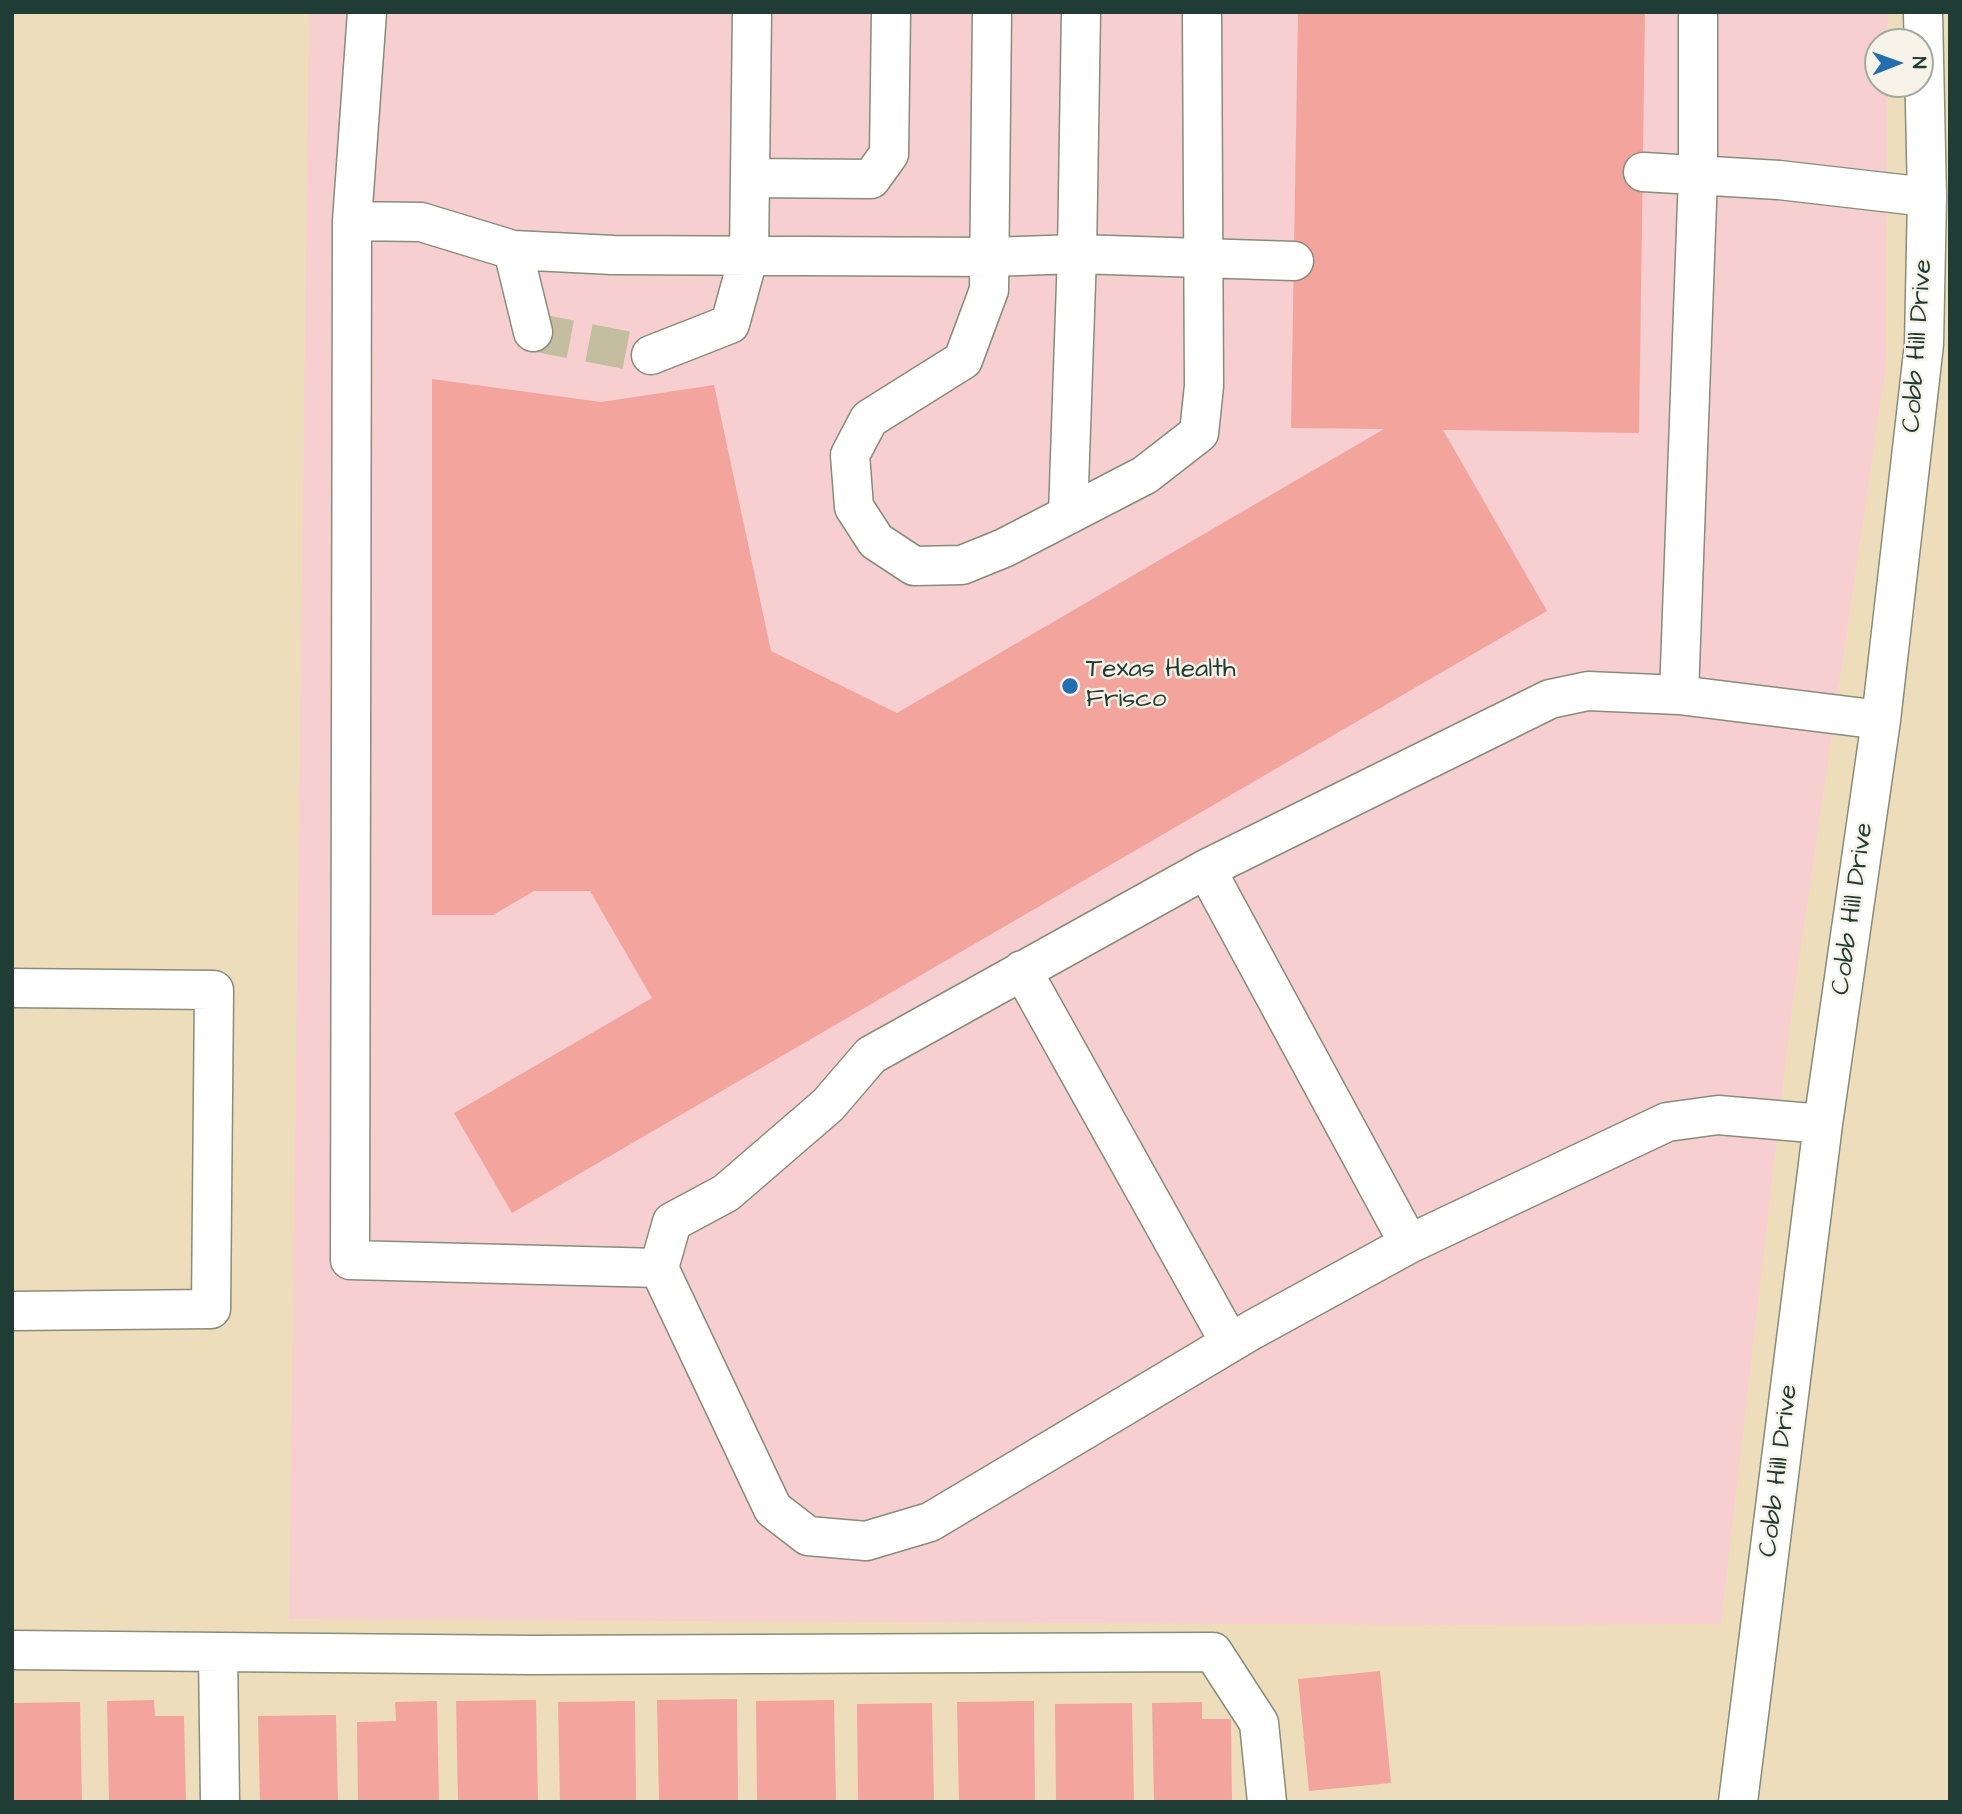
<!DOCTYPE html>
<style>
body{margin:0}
#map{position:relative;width:1962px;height:1814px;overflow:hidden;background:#edb;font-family:"Architects Daughter",sans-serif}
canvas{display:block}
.frame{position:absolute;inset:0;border:14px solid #1f3d34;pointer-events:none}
.north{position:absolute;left:1864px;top:28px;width:70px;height:70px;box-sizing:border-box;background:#f7f3e8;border:2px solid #a1aaa0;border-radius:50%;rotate:89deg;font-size:19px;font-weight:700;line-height:28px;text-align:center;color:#1f3d34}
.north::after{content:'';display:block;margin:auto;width:24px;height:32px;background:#1f6fb2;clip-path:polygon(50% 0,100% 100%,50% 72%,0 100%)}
</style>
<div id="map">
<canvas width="1962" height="1814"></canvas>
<div class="frame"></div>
<div class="north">N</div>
</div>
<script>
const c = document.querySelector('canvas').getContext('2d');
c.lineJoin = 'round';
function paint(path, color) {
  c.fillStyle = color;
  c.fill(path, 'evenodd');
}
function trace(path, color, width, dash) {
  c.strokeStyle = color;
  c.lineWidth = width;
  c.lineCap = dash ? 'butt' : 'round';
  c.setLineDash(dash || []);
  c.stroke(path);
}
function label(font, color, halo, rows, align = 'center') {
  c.font = font + ' "Architects Daughter",sans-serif';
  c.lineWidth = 5;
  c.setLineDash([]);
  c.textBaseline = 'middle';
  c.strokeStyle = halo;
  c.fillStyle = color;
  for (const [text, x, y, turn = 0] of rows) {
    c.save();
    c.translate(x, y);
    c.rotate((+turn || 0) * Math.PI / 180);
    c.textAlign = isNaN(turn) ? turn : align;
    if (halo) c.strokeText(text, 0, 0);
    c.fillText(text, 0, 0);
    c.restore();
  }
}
const built = new Path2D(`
 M309 12H1888L1887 42H1878V84H1887L1886 364 1792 1008 1721 1624 1462 1625 289 1619Z`);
const building = new Path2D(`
 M1298 12H1645L1639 433 1443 430 1547 611 512 1213 454 1113 652 998 590 891H534L493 915H432V379L601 402 714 385 771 651 897 713 1384 429 1291 428Z
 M1380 1671 1391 1783 1309 1791 1298 1679Z
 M737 1699 738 1802H659L657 1700Z
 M154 1700 155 1716H184L186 1802H109L107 1701Z
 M536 1700 538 1802H458L456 1701Z
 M834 1700 836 1802H757L756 1701Z
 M437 1701 439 1802H358L357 1722 396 1721 395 1702Z
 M635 1701 636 1802H560L558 1702Z
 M1034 1701 1035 1802H959L957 1702Z
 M80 1702 82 1802H12V1703Z
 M1202 1702V1719H1231L1232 1802H1154L1152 1703Z
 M932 1703 934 1802H858L857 1704Z
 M1132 1703 1134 1802H1056L1055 1704Z
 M336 1715 338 1802H260L258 1716Z`);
const minorTunnel = new Path2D(`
 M533 332 651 355`);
const minor = new Path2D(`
 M367 12 352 221 421 222 513 250 613 255 991 257 1077 254 1294 261
 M992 12 989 290 963 360 869 419 850 455 854 507 876 541 914 566 962 565 1004 548 1145 475 1199 433 1204 386 1202 12
 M1698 12V175L1679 695 1881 720
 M1643 172 1779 180 1927 197
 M750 178 871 179 889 154 891 12
 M352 221 350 1260 659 1268
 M513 250 533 332
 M651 355 730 324 749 255 752 12
 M1068 515 1077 254 1081 12
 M1679 695 1588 691 1550 699 1206 869 871 1055 828 1105 726 1193 672 1222 659 1268 773 1509 808 1536 866 1541 930 1522 1252 1330 1409 1244 1667 1122 1718 1115 1823 1124
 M1206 869 1409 1244
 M1022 970 1230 1343
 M12 988 214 990 211 1309 12 1311
 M12 1650 532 1655 1213 1652 1259 1723 1267 1802
 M218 1652 220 1802
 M1738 1802 1823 1124 1881 720 1924 344 1927 197 1923 12`);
const markers = [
 [1070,686,9,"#1f6fb2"]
];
const streetNames = [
 ["Cobb Hill Drive",1919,346,-86],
 ["Cobb Hill Drive",1854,909,-82],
 ["Cobb Hill Drive",1780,1471,-83]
];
const poiNames = [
 ["Texas Health",1086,671],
 ["Frisco",1086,701]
];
paint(built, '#f7cfd0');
paint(building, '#f3a59d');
trace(minorTunnel, '#c5bda0', 38, [38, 19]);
trace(minor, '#868d78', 41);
trace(minor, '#fff', 38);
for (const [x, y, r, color] of markers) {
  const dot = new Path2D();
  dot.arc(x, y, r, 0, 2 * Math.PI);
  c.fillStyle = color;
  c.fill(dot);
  trace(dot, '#f7f3e8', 2.5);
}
label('26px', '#1f3d34', '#f7f3e8', streetNames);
label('26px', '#1f3d34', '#f7f3e8', poiNames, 'left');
</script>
